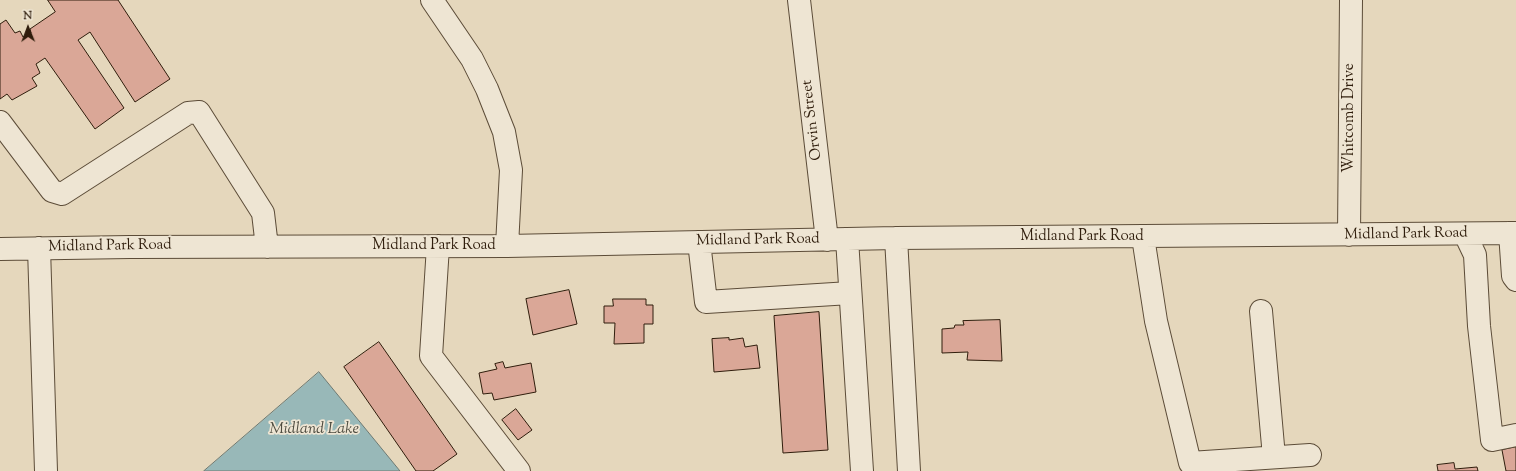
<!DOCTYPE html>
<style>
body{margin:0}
#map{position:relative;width:1516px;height:471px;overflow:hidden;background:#e5d7bc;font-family:"Sorts Mill Goudy",serif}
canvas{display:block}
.north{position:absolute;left:8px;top:8px;width:40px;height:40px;-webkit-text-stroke:3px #eee5d3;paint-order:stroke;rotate:359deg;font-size:11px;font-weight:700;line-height:16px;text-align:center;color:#2f1d0c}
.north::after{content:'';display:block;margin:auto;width:14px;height:18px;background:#2f1d0c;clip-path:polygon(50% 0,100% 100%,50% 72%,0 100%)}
</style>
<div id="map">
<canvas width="1516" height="471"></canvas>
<div class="north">N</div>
</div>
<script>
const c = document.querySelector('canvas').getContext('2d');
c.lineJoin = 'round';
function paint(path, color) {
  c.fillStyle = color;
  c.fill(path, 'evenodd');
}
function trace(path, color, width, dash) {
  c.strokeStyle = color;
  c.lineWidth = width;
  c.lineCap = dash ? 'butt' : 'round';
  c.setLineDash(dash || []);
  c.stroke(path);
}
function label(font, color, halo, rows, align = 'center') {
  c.font = font + ' "Sorts Mill Goudy",serif';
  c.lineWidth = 3.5;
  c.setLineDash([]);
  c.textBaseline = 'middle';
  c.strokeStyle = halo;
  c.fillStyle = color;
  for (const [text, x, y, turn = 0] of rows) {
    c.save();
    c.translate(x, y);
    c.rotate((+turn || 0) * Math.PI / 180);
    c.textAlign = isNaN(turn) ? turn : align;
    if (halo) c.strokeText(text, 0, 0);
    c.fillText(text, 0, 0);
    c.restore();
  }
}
const water = new Path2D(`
 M319 372 400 471H204Z`);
const building = new Path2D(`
 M48 0H118L170 79 135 102 90 32 78 40 124 108 95 129 45 58 36 64 40 73 32 78 37 86 12 100 7 94 0 99V24L6 20 15 33 20 31 23 37 31 33 30 29 55 12Z
 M569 290 577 324 533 335 526 299Z
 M613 299H646V305H653V324H644V343L614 344 615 323H604V306H613Z
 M819 312 828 450 783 453 774 316Z
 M1000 320 1002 361 967 360 968 352 942 353V329L954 328 955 325H964L963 321Z
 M729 338V340L743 338 745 347 757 345 760 368 714 372 712 339Z
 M379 342 457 454 433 471H416L344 367Z
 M503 362 505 368 531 363 536 392 494 400 492 393 483 394 479 373 497 369 495 364Z
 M516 409 532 430 518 440 502 420Z
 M1516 447V471H1506L1502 450Z
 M1454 463 1455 469 1477 467 1478 471H1438L1437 465Z`);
const minor = new Path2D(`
 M432 0 472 59 487 89 504 132 511 170 507 246
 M799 0 827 240
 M0 122 52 191 62 194 188 113 199 112 263 213 267 247
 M1510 233 1513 276 1516 280
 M1465 234 1475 255 1479 326 1492 440 1516 435
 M1349 235 1351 0
 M1143 237 1156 321 1190 463 1310 455
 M896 238 909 471
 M847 239 862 471
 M699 242 706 302 850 293
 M438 246 431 356 519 471
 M39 248 46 471
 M0 249 130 247 507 246 896 238 1516 233
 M1261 311 1274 457`);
const streetNames = [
 ["Whitcomb Drive",1350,118,-90],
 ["Orvin Street",813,120,-97],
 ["Midland Park Road",1406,235,-1],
 ["Midland Park Road",1082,237],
 ["Midland Park Road",758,241,-1],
 ["Midland Park Road",434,246],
 ["Midland Park Road",110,247,-1]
];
const waterNames = [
 ["Midland Lake",314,430]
];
paint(water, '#98b8b8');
trace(water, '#6e7a73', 1);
paint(building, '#daa797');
trace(building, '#2f1d0c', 1);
trace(minor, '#5c4c38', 24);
trace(minor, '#eee5d3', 22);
label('15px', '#2f1d0c', '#eee5d3', streetNames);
label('italic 16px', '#4e4c40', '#eee5d3', waterNames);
</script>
